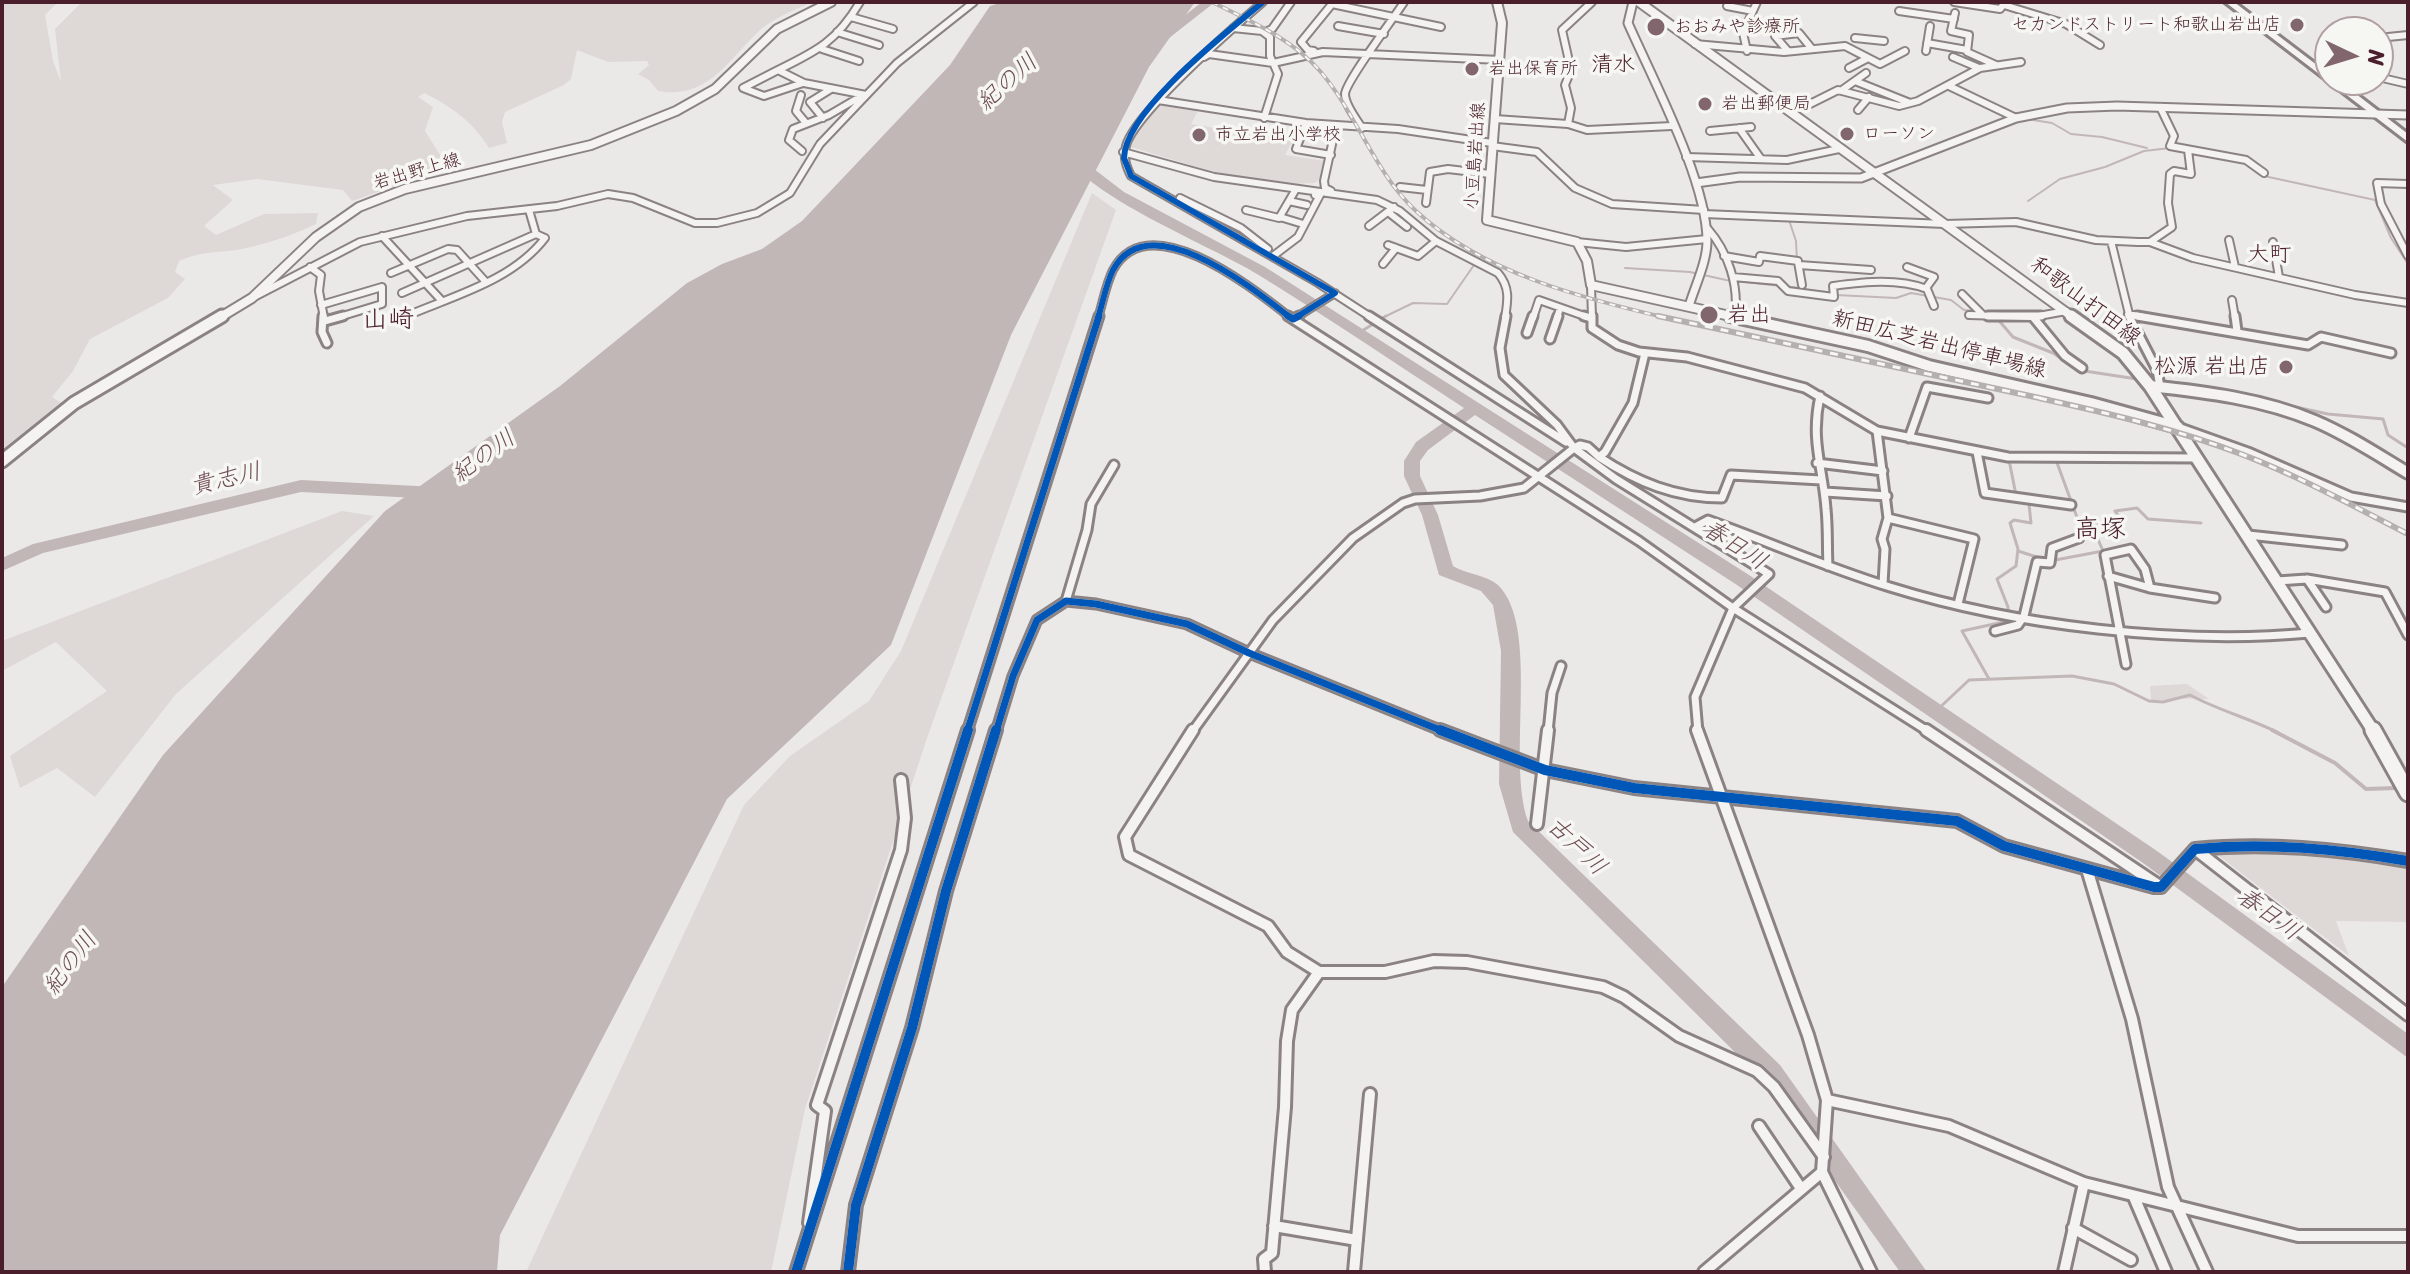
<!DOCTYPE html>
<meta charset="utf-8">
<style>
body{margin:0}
#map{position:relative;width:2410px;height:1274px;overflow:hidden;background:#ebe9e7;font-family:Sriracha,sans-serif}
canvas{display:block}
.frame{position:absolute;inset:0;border:4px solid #4a1f2b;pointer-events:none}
.north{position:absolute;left:2314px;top:16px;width:80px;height:80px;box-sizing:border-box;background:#f6f6f2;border:2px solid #b1a0a2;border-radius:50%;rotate:94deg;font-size:22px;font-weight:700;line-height:32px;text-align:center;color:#4a1f2b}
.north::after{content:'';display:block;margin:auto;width:28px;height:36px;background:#82666d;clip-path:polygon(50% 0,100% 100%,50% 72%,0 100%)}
</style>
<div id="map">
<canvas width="2410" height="1274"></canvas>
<div class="frame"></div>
<div class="north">N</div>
</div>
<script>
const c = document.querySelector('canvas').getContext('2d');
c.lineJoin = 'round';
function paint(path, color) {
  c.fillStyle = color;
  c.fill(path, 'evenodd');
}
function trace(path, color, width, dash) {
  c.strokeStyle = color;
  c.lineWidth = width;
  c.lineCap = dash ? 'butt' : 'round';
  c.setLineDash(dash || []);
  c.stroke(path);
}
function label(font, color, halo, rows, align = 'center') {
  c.font = font + ' Sriracha,"Klee One",sans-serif';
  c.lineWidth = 7;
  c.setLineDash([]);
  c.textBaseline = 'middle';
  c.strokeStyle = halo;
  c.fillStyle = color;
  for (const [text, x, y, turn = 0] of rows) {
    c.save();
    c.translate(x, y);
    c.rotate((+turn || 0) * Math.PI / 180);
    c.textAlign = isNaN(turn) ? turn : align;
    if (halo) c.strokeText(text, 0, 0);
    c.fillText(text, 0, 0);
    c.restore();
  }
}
const built = new Path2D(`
 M1165 103 1199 109 1191 124 1293 140 1285 155 1325 161 1321 179 1314 183 1292 184 1213 172 1131 147 1141 124 1157 105Z`);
const green = new Path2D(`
 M2 2H58L45 15 53 61 61 82 55 29 82 2 810 3C794 10 774 18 760 30 729 59 708 100 658 91L649 80 638 74 649 65 647 61 608 62 577 50 571 79 564 85 505 112 502 122 507 143 489 148C473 122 451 106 424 93L418 97 433 107 425 131 442 158 435 172 352 201 343 190 257 179 213 185 233 200 204 226 216 235 264 214 318 213 316 224C294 235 266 244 242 249 219 253 201 251 179 261L175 272 185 279 168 298 90 339 73 371 52 397 63 404 2 457Z
 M1092 193 1116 210 927 738 805 1109 771 1272H526L744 805 790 756 869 701 901 651Z
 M342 511 374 516 176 694 95 797 57 768 20 788 10 756 107 691 56 642 2 671V641Z
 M2187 684 2209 699C2189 697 2172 701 2151 700L2150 686Z
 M2275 851 2322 854 2407 867 2408 922 2336 921 2349 956 2214 852Z`);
const water = new Path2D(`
 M1002 2H1195L1149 67 1011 335 891 645 727 799 500 1235 497 1272H2V987L163 755 385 511 560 386 687 283 722 264 762 249 802 221 950 65 990 6Z`);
const streamFar2 = new Path2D(`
 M2027 119 2052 123 2071 134 2102 137 2147 148
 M2264 176 2375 200 2391 238 2408 264
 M2028 201 2060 179 2105 167 2144 151 2170 148
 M1789 220 1796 241 1798 280
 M1625 268 1690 272 1726 280 1800 288
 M1801 289 1829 293
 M1836 295 1896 298 1911 293 1951 300 1964 310 1976 311
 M1983 311 1992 312 1997 318
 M1382 318 1413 303 1447 304 1474 265`);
const streamFar1 = new Path2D(`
 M1995 316 2013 337 2053 353 2078 370 2137 379
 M1357 334 1386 316
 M2164 381 2191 386
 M2277 403 2328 414 2383 419 2388 435 2408 448
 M2009 460 2016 495
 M2085 526 2123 522 2115 511 2137 508 2148 519 2201 523
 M2018 551 2043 559
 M2050 561 2103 551 2097 537 2078 520 2056 460
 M1989 679 1962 631 2008 621V607L1997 579 2016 566 2018 549 2010 523 2014 520 2031 523 2029 504 2025 501
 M1936 711 1969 680 2072 676 2114 684 2149 701 2163 702 2190 695C2218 710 2248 718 2277 732`);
const stream = new Path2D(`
 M2272 730 2335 763 2366 789 2396 788`);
const river = new Path2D(`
 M1202 2H1215L1164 42H1156V38Z
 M1077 156 1124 192 1265 267 1749 575 2157 851 2408 1034V1058L2143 863 1737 585 1475 415 1428 450 1420 461V476L1438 515 1453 566C1466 574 1487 575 1498 585 1541 627 1506 760 1528 821L1780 1065 1927 1272H1900L1764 1081 1513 832 1499 784 1501 651 1493 605 1481 591 1439 575 1422 515 1404 476V461L1416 442 1464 408C1395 363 1327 317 1257 274 1215 248 1092 198 1071 160Z
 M301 480 436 487 444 493 436 499 301 492 43 553 2 571V558L33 544Z`);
const minorFar2 = new Path2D(`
 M860 2C837 41 817 51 778 70L804 83 866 95
 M1263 2C1234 27 1134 114 1126 146 1123 157 1126 166 1131 176L1318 283 1372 318
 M1729 2 1727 6 1753 11
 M1954 2 2000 9 2005 3
 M2004 5 2066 24 2100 45
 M1899 11 1954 19
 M1955 13 1951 31 1969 35 1967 52 1996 65
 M851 17 893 29
 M1338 26 1384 34
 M1233 28 1262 31 1270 37V56L1278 74 1264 118
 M837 32 879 45
 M1265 32 1272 29 1291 2
 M1855 38 1884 41
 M2378 38 2408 35
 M1927 43 1967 50
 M1695 44 1784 52 1845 46 1880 64 1905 51
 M822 49 859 61
 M1787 50 1775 36 1799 33 1812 49
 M1314 51 1308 50 1301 42 1332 4 1441 27
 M1747 51 1743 33 1757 2
 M1926 51 1930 26
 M1204 57 1209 54 1273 63 1323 52 1500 60
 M1953 57 1979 68
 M1849 68 1868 58
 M778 70 743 88 764 96 803 83
 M2378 77 2408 84
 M1855 81 1910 103
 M2344 81 2348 80
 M1949 86 2016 118
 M1842 90 1866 73
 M801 95 796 111 806 123
 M1158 100 1306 123 1398 129 1492 143
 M1781 107 1810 104 1838 90 1899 106 1918 101 1980 68 2021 62
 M2160 107 2174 136 2170 146 2246 160 2264 173
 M1858 110 1869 97
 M823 118 810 102 831 89
 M1495 119 1568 124 1587 130 1672 126
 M1306 123 1296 149 1331 155
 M1568 124 1571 108 1565 85 1571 70 1562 30 1592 2
 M1362 128C1356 118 1345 105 1345 94 1346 81 1394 18 1404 2
 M1739 128 1761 159
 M1710 131 1751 127
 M1492 146 1537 152 1575 188 1612 204 1704 210
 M802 151 789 140 793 129 829 115 858 98
 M1123 152 1214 177 1377 200 1400 211 1436 241 1498 273C1510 287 1508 300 1505 318
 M1686 157 1787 160 1839 149
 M2408 184 2377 183 2381 204 2408 256
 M1400 187 1427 190
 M1331 191 1325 188 1324 181 1336 126
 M1180 198 1241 228 1268 249
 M1289 201 1307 205
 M1426 203 1430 172 1448 169 1490 174
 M1246 210 1279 218 1296 189
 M1388 212 1407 227
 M1704 214 1945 224 2016 222 2096 240 2138 242H2150L2172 227 2168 203 2170 174 2174 171 2191 174 2188 150
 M1280 217 1303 224
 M1369 226 1394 207
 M1708 229C1728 252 1739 285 1735 315
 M382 236 441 300
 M2229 240 2235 267
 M2111 241 2130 318
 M1577 242 1626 247 1707 239
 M2150 242 2193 258 2355 295 2408 303
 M2273 242 2279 277
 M1388 245 1418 256 1436 241
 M1273 256 1298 237 1320 195H1315
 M1724 256 1759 262 1760 256 1798 261
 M1798 262 1802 285
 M1383 264 1396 248
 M1799 265 1871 270
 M310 267 321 275 319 291 324 318
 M1907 267 1934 277 1926 288
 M391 273 448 249 457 250 485 281
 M1733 277 1778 281 1788 291 1834 297 1833 286C1865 282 1896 278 1927 289L1934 306
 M1591 285 1592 318
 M402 293 536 234
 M1962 294 1982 314
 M254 297 360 242 467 216 557 206 608 194 633 198 695 223H717L757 213 790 193 820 144 897 63 974 2
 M2232 300 2235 318
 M321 305 382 287V304L336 318
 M2128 314 2149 318
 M409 315C456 295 513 280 545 238L536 234 529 210
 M1969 315 2033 317 2066 311
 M1098 318C1103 302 1106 284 1113 270 1149 203 1256 291 1291 318
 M1295 318 1335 293
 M1533 318 1539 300 1590 318
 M1557 318 1560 308`);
const minorFar1 = new Path2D(`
 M323 316 322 332 327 343
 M1288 316 1639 541 1733 608 1929 732
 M1369 316 1566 442
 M1506 316 1500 348 1504 375 1557 425 1574 448 1616 479 1769 574 1733 608 1695 697 1698 732
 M1584 316 1591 318
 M1592 316V328L1618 345 1639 352 1687 357 1805 388 1877 431 2008 457 2198 458
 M1988 316H2041
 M2129 316 2157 370 2160 387
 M2137 316 2308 345 2321 337 2391 353
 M2235 316 2237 331
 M2033 317 2065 356 2082 368
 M1293 319 1299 316
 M325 321 343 316
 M1527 333 1533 316
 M1550 339 1558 316
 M1820 396C1810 441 1823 467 1826 509 1828 528 1827 547 1828 566
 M2178 427 2248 452 2351 497 2408 507
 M1877 431 1888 518 1882 539 1885 549 1883 584
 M1909 438 1927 387 1988 398
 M1574 448 1580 445 1588 447 1599 457 1605 452 1633 403 1645 353
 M1977 452 1985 493 2071 505
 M1599 457C1637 482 1676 498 1722 498L1731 475 1821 480
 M1817 463 1883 471
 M1825 492 1887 496
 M1888 518 1974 539 1958 604
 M1695 527 1708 520C1769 542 1828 568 1890 587 2015 626 2180 645 2310 633
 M2248 535 2342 545
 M2108 576 2150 588 2215 598
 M2307 579 2326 607
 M2277 581 2307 579 2385 592 2408 635
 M1066 601 1087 530 1091 504 1114 465
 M1995 631 2018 625 2024 616 2037 562 2050 563 2052 548 2079 538
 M2126 664 2105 555 2131 549 2145 569 2150 588
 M967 732 1099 316
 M996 732 1013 676 1037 620 1066 601 1096 604 1187 624 1249 653 1445 732
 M1192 732 1273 620 1353 538 1403 503 1415 499 1480 496 1524 488 1574 448
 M1548 732 1552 693 1561 666`);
const minor = new Path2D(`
 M1193 730 1125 837 1129 855 1268 926 1287 952 1319 972H1385L1434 961 1467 962 1603 987 1624 997 1679 1036 1757 1071 1774 1087 1824 1157
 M1440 730 1545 770 1634 788 1957 821 2004 846 2154 887H2161L2195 849C2267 842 2337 849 2408 861
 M1697 730 1808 1035 1827 1100 1822 1172 1871 1272
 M1926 730 2161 887
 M1537 824 1548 730
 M2195 849 2408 1015
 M2087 869 2132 1019 2168 1187 2207 1272
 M1827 1100 1949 1126 2084 1183 2298 1236H2408
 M1759 1126 1800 1187
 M2134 1197 2166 1272
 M809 1223 825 1111 817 1105 901 850 905 818 901 780
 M1274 1226 1357 1240
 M2073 1228 2131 1260
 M796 1272 968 730
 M848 1272 856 1205 912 1028 946 891 996 730
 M1265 1272 1264 1259 1272 1253 1285 1107 1287 1041 1292 1010 1319 972
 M1354 1272 1370 1094
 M1704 1272 1822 1172
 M2064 1272 2084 1183`);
const tertiary = new Path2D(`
 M1633 2 1628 23C1653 80 1707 181 1707 241 1707 262 1695 286 1689 306
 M1696 183 1740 177 1861 178 2016 118 2067 108 2117 106 2408 115`);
const secondaryFar1 = new Path2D(`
 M1497 2 1502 23 1487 220 1577 242 1587 261 1591 285 1739 318`);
const secondary = new Path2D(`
 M1730 316 1868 346 1929 366 2091 403 2178 427
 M2150 386C2206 392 2263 399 2315 421 2348 435 2378 455 2408 473`);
const primaryFar2 = new Path2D(`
 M1639 2 2074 318
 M219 318 252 298 316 237 359 207 405 189 591 145 676 111 715 89 777 29 831 2`);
const primaryFar1 = new Path2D(`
 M2071 316 2123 353 2150 386 2374 732
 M2 461 74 403 222 316`);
const primary = new Path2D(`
 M2373 730 2408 793`);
const trunk = new Path2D(`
 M2225 2H2234L2330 75V80H2338L2408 134V142Z`);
const railFar1 = new Path2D(`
 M1212 2C1250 21 1291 38 1320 71 1357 114 1374 172 1416 211 1483 273 1581 298 1667 318`);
const rail = new Path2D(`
 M1658 316 2049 400
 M2039 398C2107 413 2176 429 2241 454 2299 476 2353 506 2408 534`);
const cyclewayFar2 = new Path2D(`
 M1263 2C1227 32 1125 111 1124 158L1131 176 1335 293 1295 318
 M1098 318C1103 302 1106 284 1113 270 1149 203 1256 291 1291 318`);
const cyclewayFar1 = new Path2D(`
 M1288 316 1293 319 1299 316
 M967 732 1099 316
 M996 732 1013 676 1037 620 1066 601 1096 604 1187 624 1249 653 1445 732`);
const cycleway = new Path2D(`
 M1440 730 1545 770 1634 788 1957 821 2004 846 2154 887H2161L2195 849C2267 842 2337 849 2408 861
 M796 1272 968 730
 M848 1272 856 1205 912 1028 946 891 996 730`);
const markers = [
 [2297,25,8,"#82666d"],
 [1656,27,10,"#82666d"],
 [1472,69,8,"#82666d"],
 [1705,104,8,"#82666d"],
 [1847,134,8,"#82666d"],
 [1199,135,8,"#82666d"],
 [1709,315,10,"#82666d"],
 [2286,367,8,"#82666d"]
];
const farPoinames = [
 ["セカンドストリート和歌山岩出店",2281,25,"right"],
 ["おおみや診療所",1674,27],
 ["岩出保育所",1488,69],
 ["岩出郵便局",1721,104],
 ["ローソン",1863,134],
 ["市立岩出小学校",1215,135]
];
const farStreetnames = [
 ["小豆島岩出線",1476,156,-86],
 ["岩出野上線",417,172,-16]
];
const farQuarternames = [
 ["清水",1613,65],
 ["大町",2269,255]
];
const streetNames = [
 ["和歌山打田線",2085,302,37],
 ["新田広芝岩出停車場線",1939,345,14]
];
const poiNames = [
 ["岩出",1727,315],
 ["松源 岩出店",2270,367,"right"]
];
const waterNames = [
 ["紀の川",1008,83,-42],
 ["紀の川",484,457,-36],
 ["貴志川",226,480,-13],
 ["春日川",1734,546,33],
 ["古戸川",1576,847,44],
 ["春日川",2268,915,36],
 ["紀の川",71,964,-53]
];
const quarterNames = [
 ["山崎",388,320],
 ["高塚",2100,530]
];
paint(built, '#dfd9d8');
paint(green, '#ded8d7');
paint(water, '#c2b7b7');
trace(streamFar2, '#c2b7b7', 2);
trace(streamFar1, '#c2b7b7', 3);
trace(stream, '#c2b7b7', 4);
paint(river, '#c2b7b7');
trace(minorFar2, '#8b8283', 10);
trace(minorFar1, '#8b8283', 13);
trace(minor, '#8b8283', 16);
trace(tertiary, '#8b8283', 11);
trace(secondaryFar1, '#8b8283', 12);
trace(secondary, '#8b8283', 16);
trace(primaryFar2, '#8b8283', 12);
trace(primaryFar1, '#8b8283', 17);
trace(primary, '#8b8283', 21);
trace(trunk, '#8b8283', 6);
trace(minorFar2, '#f4f3f1', 6);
trace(minorFar1, '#f4f3f1', 7);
trace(minor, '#f4f3f1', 10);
trace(tertiary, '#f4f3f1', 7);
trace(secondaryFar1, '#f4f3f1', 8);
trace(secondary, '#f4f3f1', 10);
trace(primaryFar2, '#f4f3f1', 8);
trace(primaryFar1, '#f4f3f1', 11);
trace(primary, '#f4f3f1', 15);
paint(trunk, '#f4f3f1');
trace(railFar1, '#b5b0b0', 4);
trace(rail, '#b5b0b0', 6);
trace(railFar1, '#f6f6f2', 2, [6]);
trace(rail, '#f6f6f2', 3, [8]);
trace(cyclewayFar2, '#0057b8', 6);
trace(cyclewayFar1, '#0057b8', 7);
trace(cycleway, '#0057b8', 10);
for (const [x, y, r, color] of markers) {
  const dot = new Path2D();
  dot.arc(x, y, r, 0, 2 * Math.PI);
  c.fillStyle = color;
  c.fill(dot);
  trace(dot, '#f6f6f2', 3);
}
label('18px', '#4a1f2b', '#f6f6f2', farPoinames, 'left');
label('18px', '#4a1f2b', '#f6f6f2', farStreetnames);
label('22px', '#4a1f2b', '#f6f6f2', farQuarternames);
label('22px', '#4a1f2b', '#f6f6f2', streetNames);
label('22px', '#4a1f2b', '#f6f6f2', poiNames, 'left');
label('italic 24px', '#6e4d55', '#f6f6f2', waterNames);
label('26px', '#4a1f2b', '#f6f6f2', quarterNames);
</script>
